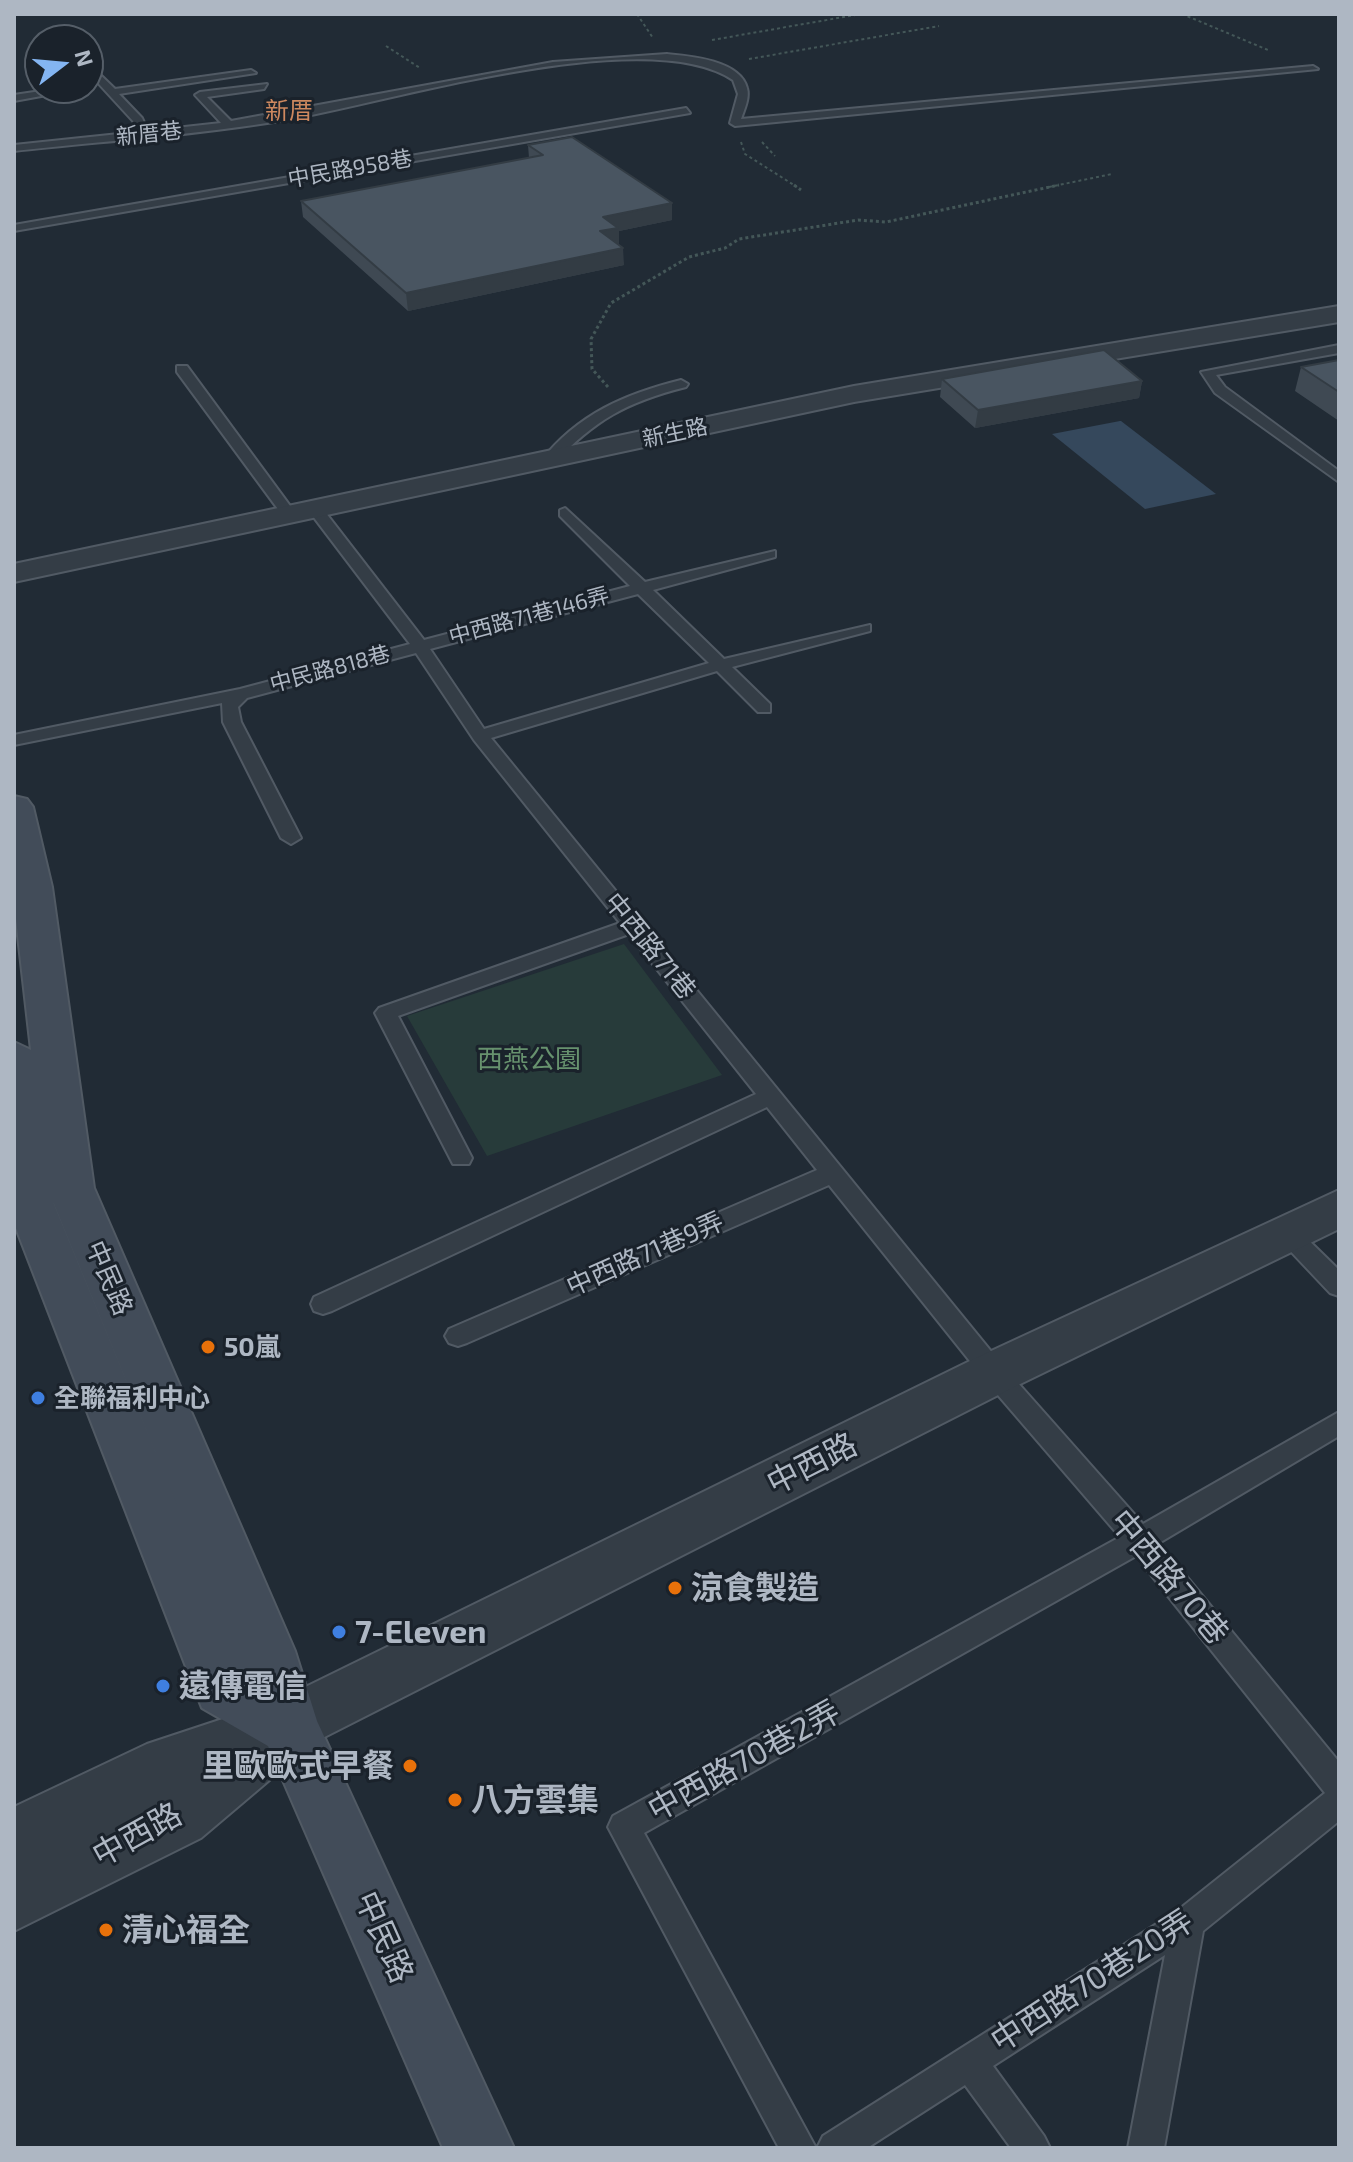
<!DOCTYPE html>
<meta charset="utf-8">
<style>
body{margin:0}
#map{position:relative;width:1353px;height:2162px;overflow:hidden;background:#212b35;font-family:"Exo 2",sans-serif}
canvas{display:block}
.frame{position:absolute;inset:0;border:16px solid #aeb7c3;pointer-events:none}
.north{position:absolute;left:24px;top:24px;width:80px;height:80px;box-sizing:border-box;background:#1a222b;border:2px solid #555e68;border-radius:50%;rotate:74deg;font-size:22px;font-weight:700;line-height:32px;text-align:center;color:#aeb7c3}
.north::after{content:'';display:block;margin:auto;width:28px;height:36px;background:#84b5f2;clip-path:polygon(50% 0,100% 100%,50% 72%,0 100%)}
</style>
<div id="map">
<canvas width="1353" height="2162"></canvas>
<div class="frame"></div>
<div class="north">N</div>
</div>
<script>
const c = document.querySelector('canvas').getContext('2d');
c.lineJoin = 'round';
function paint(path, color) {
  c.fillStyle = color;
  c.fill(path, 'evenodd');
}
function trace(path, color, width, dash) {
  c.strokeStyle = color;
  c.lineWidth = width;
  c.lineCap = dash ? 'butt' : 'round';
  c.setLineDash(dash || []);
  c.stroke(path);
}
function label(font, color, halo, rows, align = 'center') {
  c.font = font + ' "Exo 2","Noto Sans TC",sans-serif';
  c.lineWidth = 6;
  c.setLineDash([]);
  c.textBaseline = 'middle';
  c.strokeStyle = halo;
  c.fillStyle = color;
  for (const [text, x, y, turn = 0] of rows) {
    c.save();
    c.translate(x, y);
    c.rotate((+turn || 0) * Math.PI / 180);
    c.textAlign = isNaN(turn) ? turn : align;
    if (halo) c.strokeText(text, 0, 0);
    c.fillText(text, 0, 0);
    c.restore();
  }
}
const green = new Path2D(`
 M624 944 722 1075 487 1156 407 1016Z`);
const water = new Path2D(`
 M1120 421H1121L1216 494 1145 509 1052 434Z`);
const pathFar1 = new Path2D(`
 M637 14 653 38
 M1182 14 1268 50
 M712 40 861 14
 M386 46 420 68
 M749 59 939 26
 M741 142 745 154 797 187
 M762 142 775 156
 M1049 187 1112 174`);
const path = new Path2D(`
 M794 185 801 190
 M608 387 592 369 591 339 611 303 689 257 725 248 739 239 858 220 886 222 1059 185`);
const lane = new Path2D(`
 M667 54C689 56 740 60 747 88 750 98 744 110 741 119L1313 66 1318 69 735 126 730 123 738 94 733 80C646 22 390 102 286 120 196 135 105 141 14 151V145L138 132 133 121 88 72V63L115 89 251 70 256 73 119 94 142 118 148 131 221 123 195 95 200 92 267 84 264 89 207 97 231 121 553 62Z
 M61 88H85L14 101V95Z
 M686 108 690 113 14 231V225Z
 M1339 345V353L1216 375 1225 387 1339 471V482L1215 393 1201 372Z
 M177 366H187L296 514V520H286L177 372Z
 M681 380 688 384 686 387C626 402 595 420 553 464L541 461C578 414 625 394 681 380Z
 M317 506 322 508 424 640 630 586 560 516V510L565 508 645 582 775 551V557L653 590 724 659 870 625V631L732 667 770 704V712H758L717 671 491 738 1003 1366 1143 1524 1339 1412V1436L1159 1543 1339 1762V1821L1203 1931 1164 2148H1128L1165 1955 993 2066 1044 2136 1050 2148H1011L965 2085 867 2148H817L823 2136 1177 1911 1325 1793 1136 1556 644 1833 816 2148H779L608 1827 613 1816 1120 1537 985 1380 829 1185 467 1343 458 1346 449 1343 445 1336 449 1329 817 1170 767 1107 332 1311 323 1314 314 1311 311 1304 314 1297 756 1094 629 934 398 1016 472 1158 469 1164H453L375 1013 379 1008 620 923 474 740 416 653 247 698 238 707 241 722 301 838 291 844 281 838 223 722 222 703 14 745V735L240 689 410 644 309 511ZM638 594 709 663 484 729 430 649Z
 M1287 1224 1295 1227 1339 1270V1296L1330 1293 1279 1239 1275 1233 1279 1227Z`);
const street = new Path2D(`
 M1339 306V322L854 402 14 582V564L854 386Z
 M1339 1190V1229L1012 1388 291 1754 286 1766 201 1838 14 1931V1807L147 1744 277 1701 976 1358Z`);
const secondary = new Path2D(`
 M14 796 27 799 33 807 52 887 94 1188 295 1651 317 1721 514 2148H443L268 1746 202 1708 14 1223V1042L31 1050 14 901ZM53 1202 191 1539 54 1204Z`);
const wall = new Path2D(`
 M528 145 672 220 619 231V245L624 265 408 311 303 217 301 201 529 158Z
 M1339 360V421L1295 391 1301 367Z
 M942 379 1142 381 1139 398 975 428 940 397Z`);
const shadedWall = new Path2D(`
 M672 203V220L619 231V245L600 231 603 217Z
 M623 248 624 265 408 311 406 293Z
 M1142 381 1139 398 975 428 978 410Z`);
const building = new Path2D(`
 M572 137 672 203 603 217 618 228 600 231 623 248 406 293 301 201 543 155 528 145Z
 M1104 350 1142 381 978 410 942 379Z
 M1339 360V392L1301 367Z`);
const markers = [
 [208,1347,8,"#e8710a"],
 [38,1398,8,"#3f7fe0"],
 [675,1588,8,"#e8710a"],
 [339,1632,8,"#3f7fe0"],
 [163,1686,8,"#3f7fe0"],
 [410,1766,8,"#e8710a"],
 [455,1800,8,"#e8710a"],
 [106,1930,8,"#e8710a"]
];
const farStreetnames = [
 ["新厝巷",149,134,-6],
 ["中民路958巷",350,169,-10],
 ["新生路",675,433,-12],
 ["中西路71巷146弄",529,616,-15],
 ["中民路818巷",330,669,-15]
];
const farNeighbourhoodnames = [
 ["新厝",289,111]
];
const streetNames = [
 ["中西路71巷",650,946,51],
 ["中西路71巷9弄",645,1254,-24],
 ["中民路",109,1278,67]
];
const parkNames = [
 ["西燕公園",529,1059]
];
const poiNames = [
 ["50嵐",224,1347],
 ["全聯福利中心",54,1398]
];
const nearStreetnames = [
 ["中西路",812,1464,-27],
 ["中西路70巷",1169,1577,50],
 ["中西路70巷2弄",744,1761,-29],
 ["中西路",137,1835,-29],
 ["中民路",384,1937,66],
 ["中西路70巷20弄",1092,1981,-33]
];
const nearPoinames = [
 ["涼食製造",691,1588],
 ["7-Eleven",355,1632],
 ["遠傳電信",179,1686],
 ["里歐歐式早餐",394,1766,"right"],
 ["八方雲集",471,1800],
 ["清心福全",122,1930]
];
paint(green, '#273b3a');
paint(water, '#35485c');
trace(lane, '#515a64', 4);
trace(street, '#515a64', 4);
trace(secondary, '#515a64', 4);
trace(pathFar1, '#445758', 2, [3, 3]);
trace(path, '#445758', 3, [3, 3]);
paint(lane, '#343d46');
paint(street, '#343d46');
paint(secondary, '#424c59');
paint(wall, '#3f4953');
paint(shadedWall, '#333c44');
paint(building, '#495561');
trace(building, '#333c44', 2);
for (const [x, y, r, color] of markers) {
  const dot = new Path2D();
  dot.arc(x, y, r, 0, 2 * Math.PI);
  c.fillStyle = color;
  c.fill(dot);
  trace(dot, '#1a222b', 3);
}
label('22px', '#aeb7c3', '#1a222b', farStreetnames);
label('24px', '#cd885f', '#1a222b', farNeighbourhoodnames);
label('26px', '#aeb7c3', '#1a222b', streetNames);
label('26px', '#67926e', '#1a222b', parkNames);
label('bold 26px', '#aeb7c3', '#1a222b', poiNames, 'left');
label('32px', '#aeb7c3', '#1a222b', nearStreetnames);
label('bold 32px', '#aeb7c3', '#1a222b', nearPoinames, 'left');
</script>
